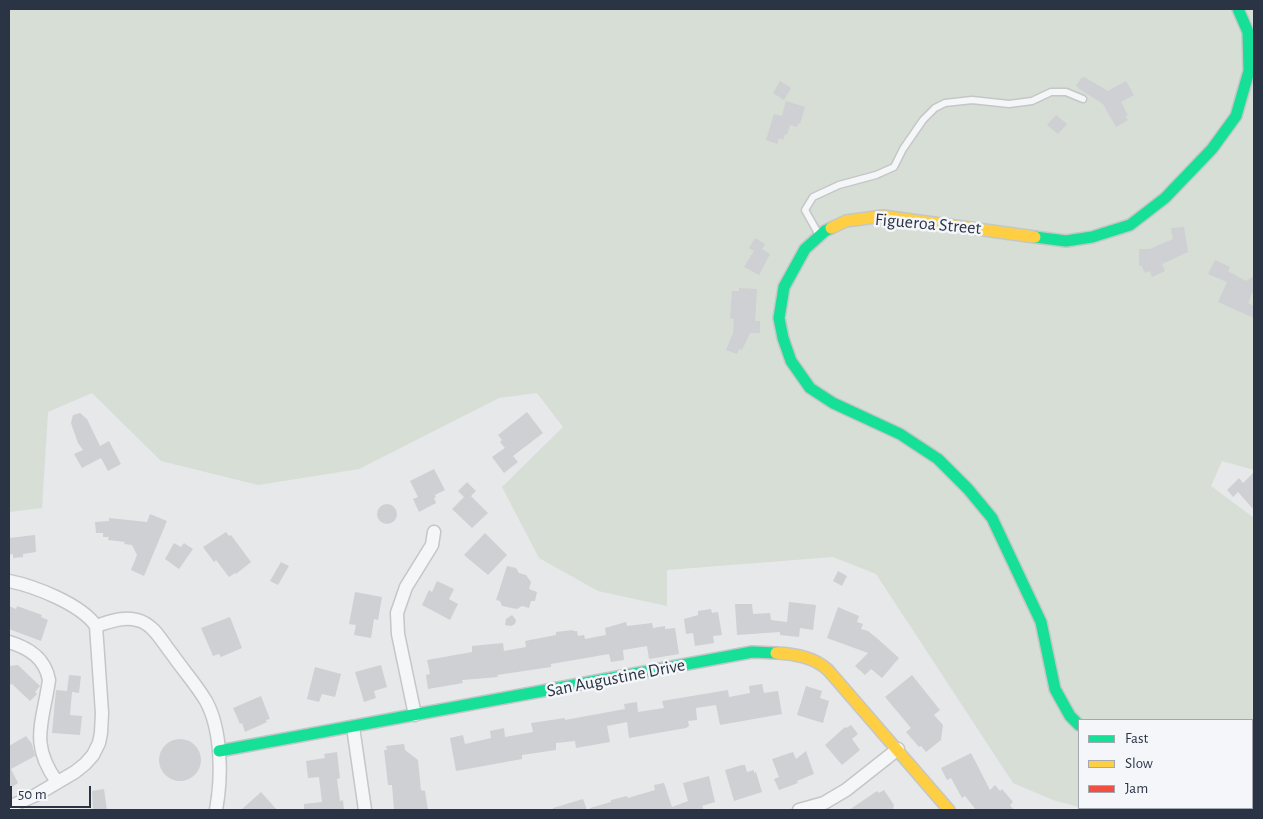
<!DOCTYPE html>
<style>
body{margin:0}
#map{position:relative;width:1263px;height:819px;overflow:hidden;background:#e6e8ea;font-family:"Alegreya Sans",sans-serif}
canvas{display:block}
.frame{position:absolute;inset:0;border:10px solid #2b3445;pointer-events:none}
.legend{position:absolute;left:1078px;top:719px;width:175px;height:90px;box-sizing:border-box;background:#f4f6f9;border:1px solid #a4a8b1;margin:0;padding:6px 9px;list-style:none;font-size:15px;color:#2b3445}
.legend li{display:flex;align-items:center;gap:10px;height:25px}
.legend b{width:25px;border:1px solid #a4a8b1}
.scale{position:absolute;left:10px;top:786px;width:81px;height:22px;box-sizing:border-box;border:2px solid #2b3445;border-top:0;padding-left:6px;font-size:15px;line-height:18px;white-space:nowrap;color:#2b3445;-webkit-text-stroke:4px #f4f6f9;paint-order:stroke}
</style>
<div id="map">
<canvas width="1263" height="819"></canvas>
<div class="frame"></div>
<ul class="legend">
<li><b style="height:6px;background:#16e098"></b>Fast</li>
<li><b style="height:6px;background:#ffcf43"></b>Slow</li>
<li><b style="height:6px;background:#f24e42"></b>Jam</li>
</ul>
<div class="scale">50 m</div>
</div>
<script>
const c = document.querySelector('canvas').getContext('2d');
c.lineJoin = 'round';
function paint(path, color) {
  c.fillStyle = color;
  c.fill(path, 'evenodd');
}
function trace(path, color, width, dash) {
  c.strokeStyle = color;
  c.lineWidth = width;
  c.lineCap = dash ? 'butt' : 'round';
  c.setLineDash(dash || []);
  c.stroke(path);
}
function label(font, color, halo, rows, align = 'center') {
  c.font = font + ' "Alegreya Sans",sans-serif';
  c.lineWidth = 5;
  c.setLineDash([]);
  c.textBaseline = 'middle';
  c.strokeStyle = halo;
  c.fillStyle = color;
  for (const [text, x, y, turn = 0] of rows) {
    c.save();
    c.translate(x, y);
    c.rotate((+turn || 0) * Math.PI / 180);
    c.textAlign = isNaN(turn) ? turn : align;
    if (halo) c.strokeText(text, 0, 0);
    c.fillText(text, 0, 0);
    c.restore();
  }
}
const green = new Path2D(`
 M9 9H1254V470L1222 461 1211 486 1254 518V810H1093L1083 808H1252V720H1079V807L1053 800 1013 783 876 574 833 557 667 570V606L598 591 539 558 502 487 563 427 537 393 499 398 359 469 258 485 161 461 92 393 48 412 42 508 9 512Z`);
const building = new Path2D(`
 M1082 77 1083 78 1084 77 1108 91 1126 81 1134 95 1121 102 1128 115 1125 116 1128 120 1116 127 1103 104 1078 88V87L1076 86Z
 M780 81 791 88 784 100 773 93Z
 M786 101 805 107 800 124 798 123 797 127 790 125 787 135 785 134 783 140 779 138 777 144 766 140 774 114 782 116Z
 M1056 115 1067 124 1058 134 1047 125Z
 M1184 227 1188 252 1162 264 1165 271 1152 277 1150 271 1145 273 1141 265 1139 266V249H1150L1173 239 1171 228Z
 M755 238 765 244 762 249 770 254 759 275 744 267 754 251 749 248Z
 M1215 260 1230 267 1228 271 1246 281 1254 276V289L1248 303 1254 306V318L1218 302 1227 282 1208 274Z
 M739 288 757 289 755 321H760V333H750L742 350 739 349 737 354 726 350 733 333 734 319 730 318 732 291H739Z
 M527 412 543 433 513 456 518 462 504 473 492 457 505 448 500 442 502 440 498 435Z
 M80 413 87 419 100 446 109 441 121 464 108 471 101 458 82 468 74 454 83 450 78 443 71 423 73 415Z
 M434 469 445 490 435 495 436 497 434 498 436 503 419 512 413 499 418 497 410 481Z
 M1254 472V510L1238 492 1233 497 1227 490 1239 478 1243 483Z
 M467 482 476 491 471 496 488 513 472 528 452 509 464 497 458 491Z
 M377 514a10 10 0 1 1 20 0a10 10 0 1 1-20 0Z
 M150 514 167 521 144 576 131 570 137 555 132 545 124 544 125 542 108 540 109 537H103V533H96L95 522 109 521V518L147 522Z
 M226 532 229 536 231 535 251 562 236 574 235 573 229 577 216 560 214 562 203 547Z
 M485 533 507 555 488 575 464 555Z
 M35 535 36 552 23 554V557L13 558V554L9 555V538Z
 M174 543 181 547 184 543 193 549 179 569 165 559Z
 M281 562 289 566 278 585 270 581Z
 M507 566 516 568 519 573 526 575 531 582 529 589 537 592 535 601H531L529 608 522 606 517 609 502 606 500 601 496 600Z
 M838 571 847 576 842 586 833 581Z
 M437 581 454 589 449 599 458 604 450 620 422 605 429 590 432 592Z
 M355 592 382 597 378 620 374 619 371 638 354 635 356 625 349 624Z
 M789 602 816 605 813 630 800 628 799 637 780 635V632L737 635 735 604H752L753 614 770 613 771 620 787 622Z
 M9 606 16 609 17 606 42 615 41 617 48 620 41 641 9 629Z
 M838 607 859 616 857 622 863 624 861 629 868 631 879 640 899 658 882 678 871 669 865 675 855 666 868 653 827 638Z
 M711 609 712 613 718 612 722 635 713 636 714 643 695 646 693 633 686 634 684 619 698 615V611Z
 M512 615 516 620 515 624 511 626 505 625 506 619Z
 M230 617 242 648 221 657 219 654 213 656 201 628Z
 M626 622 627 626 652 623 653 628 665 626V629L675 628 679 654 649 659 647 646 623 650 624 660 611 662 609 654 551 664V667L497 675 498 677 462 680 463 683 428 689 426 675 430 674 427 660 472 652V646L503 643 504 651 526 647 525 641 556 635V632L573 630V631H577L578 636 584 635 585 639 606 635 605 628Z
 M18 665 40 686 35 692 37 694 30 701 12 684 9 685V666Z
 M381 665 387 687 374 691 376 698 364 702 355 672Z
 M315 667 341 674 335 697 322 694 319 702 307 699Z
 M69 675 81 676 79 693 72 692 70 715 82 716 80 735 52 733 56 690 67 691Z
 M912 675 940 710 934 715 943 725 941 740 926 752 921 746 919 747 906 732 911 728 885 697Z
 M762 684 764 693 778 691 782 714 720 725 716 705 696 708 697 720 688 721 689 726 686 728 629 738 627 722 607 726 610 742 576 748 575 741 556 743V750L522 755V759L456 771 450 738 463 735 465 744 491 738 490 731 504 728 505 737 533 732 531 723 565 718V720L625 709 624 704 637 702 638 712 664 708 662 701 728 690 729 697 750 693 749 686Z
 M806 686 822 691 820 698 829 701 823 723 797 715Z
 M261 696 270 719 266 720 267 722 245 732 242 723 240 724 233 708Z
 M851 725 858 734 852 739 860 750 842 765 825 745 845 727 846 728Z
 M26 736 32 744 35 756 11 769 18 783 9 789V746Z
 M159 760a21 21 0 1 1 42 0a21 21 0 1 1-42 0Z
 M404 744 405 750 418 760 421 790 425 791 428 810H394L392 785H388L384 750H387L386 746Z
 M806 751 814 774 797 781 798 783 779 790 774 779 779 777 772 759 793 752 796 759Z
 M337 752 340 778 337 779 340 801 343 800 344 810H304V804L322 802 319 777 308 778 306 761 325 758 324 754Z
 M971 753 990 790 995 785 1000 791 1002 789 1013 802 1010 805 1014 810H976L965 796 962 798 951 778 947 780 941 768Z
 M742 765H745L747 772 754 770V773L756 772 762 792 734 801 725 770Z
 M709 776 715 802 702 806 704 810H590V808L611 802V800L627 796 628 798 655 790 654 785 664 783 672 807 688 801 683 783Z
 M104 789 107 810H93L92 791Z
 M884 790 894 805 893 810H849L877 791 879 793Z
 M261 792 277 810H241Z
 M583 799 587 810H553V808Z`);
const lane = new Path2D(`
 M819 235 805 210 813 197 839 185 876 175 894 167 903 149 923 120 935 108 945 103 972 100 1009 104 1032 101 1051 92H1066L1083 99`);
const street = new Path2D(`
 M9 581C34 586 81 604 96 626 109 622 124 616 137 620 154 624 162 642 172 654 183 670 196 684 206 701 222 730 222 778 216 810
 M9 642C29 648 45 658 49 680 43 723 29 743 57 782
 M415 715 398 634 397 613 406 587 432 545 434 532
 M353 727 365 810
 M9 807 36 795 75 772 85 764 93 755 99 743 101 733 102 713 96 626
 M799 810 824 803 846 790 898 749`);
const fast = new Path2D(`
 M831 228 825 231 805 249 784 287 779 318 783 338 791 361 810 388 833 403 900 434 938 459 968 489 992 518 1041 622 1055 689 1070 716 1079 725
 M1035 237 1066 241 1092 237 1130 225 1165 198 1212 149 1236 116 1249 71 1248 32 1238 9
 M219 751 752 652 776 653`);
const slow = new Path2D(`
 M831 228 846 221 883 216 1035 237
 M776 653C795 654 814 657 828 670L949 810`);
const jam = new Path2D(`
 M1189 808 1190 810`);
const streetNames = [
 ["Figueroa Street",928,224,5],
 ["San Augustine Drive",616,678,-11]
];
paint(green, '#d6ded6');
paint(building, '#ced0d3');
trace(lane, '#c4c6c8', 9);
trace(street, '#c4c6c8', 15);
trace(fast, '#c4c6c8', 14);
trace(slow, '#c4c6c8', 14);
trace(jam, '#c4c6c8', 14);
trace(lane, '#f5f6f7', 6);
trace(street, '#f5f6f7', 12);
trace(fast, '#16e098', 11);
trace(slow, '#ffcf43', 11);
trace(jam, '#f24e42', 11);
label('18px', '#2b3445', '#f4f6f9', streetNames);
</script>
